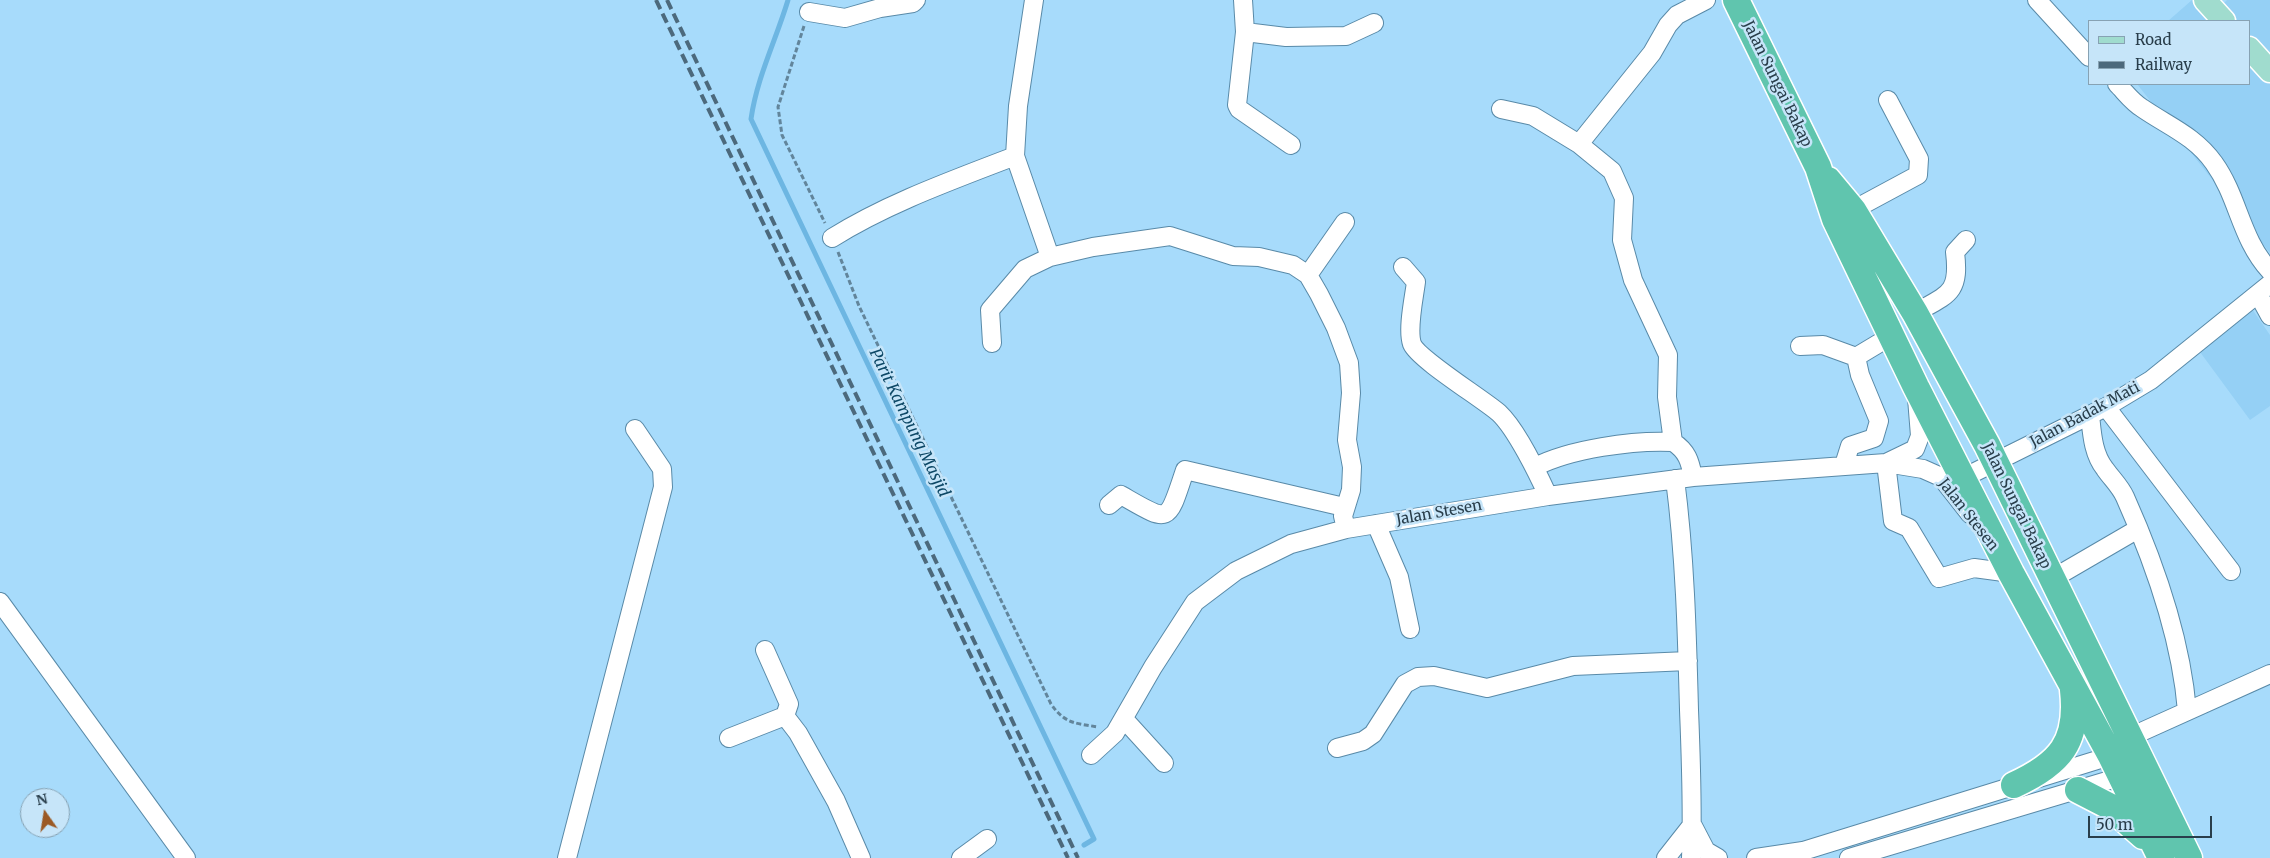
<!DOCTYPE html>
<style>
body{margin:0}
#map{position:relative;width:2270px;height:858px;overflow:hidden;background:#a7dbfb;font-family:Merriweather,serif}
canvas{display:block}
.legend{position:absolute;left:2088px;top:20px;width:162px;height:65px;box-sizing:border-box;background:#c6e5f9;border:1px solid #87a2b3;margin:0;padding:6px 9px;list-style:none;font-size:15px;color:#293e4b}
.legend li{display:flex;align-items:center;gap:10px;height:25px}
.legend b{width:25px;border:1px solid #87a2b3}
.north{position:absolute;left:20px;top:788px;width:50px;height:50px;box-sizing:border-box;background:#c6e5f9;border:1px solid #87a2b3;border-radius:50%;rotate:347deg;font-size:14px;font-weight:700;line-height:20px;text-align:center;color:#293e4b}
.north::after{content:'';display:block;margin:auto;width:18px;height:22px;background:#9b5a25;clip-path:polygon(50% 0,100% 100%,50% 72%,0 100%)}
.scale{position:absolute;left:2088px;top:816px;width:124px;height:22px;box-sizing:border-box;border:2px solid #293e4b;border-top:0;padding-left:6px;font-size:15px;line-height:18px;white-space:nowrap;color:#293e4b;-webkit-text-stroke:4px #c6e5f9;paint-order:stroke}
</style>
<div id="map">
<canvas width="2270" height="858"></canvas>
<ul class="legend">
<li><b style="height:6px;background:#a0dcce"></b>Road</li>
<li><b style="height:6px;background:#4c697c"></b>Railway</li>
</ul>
<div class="north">N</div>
<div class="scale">50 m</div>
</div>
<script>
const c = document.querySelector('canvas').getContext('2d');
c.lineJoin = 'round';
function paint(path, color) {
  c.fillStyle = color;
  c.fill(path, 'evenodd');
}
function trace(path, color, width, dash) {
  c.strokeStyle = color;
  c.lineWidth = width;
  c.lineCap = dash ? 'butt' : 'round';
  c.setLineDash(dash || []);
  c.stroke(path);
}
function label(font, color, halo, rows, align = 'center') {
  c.font = font + ' Merriweather,serif';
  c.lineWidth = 5;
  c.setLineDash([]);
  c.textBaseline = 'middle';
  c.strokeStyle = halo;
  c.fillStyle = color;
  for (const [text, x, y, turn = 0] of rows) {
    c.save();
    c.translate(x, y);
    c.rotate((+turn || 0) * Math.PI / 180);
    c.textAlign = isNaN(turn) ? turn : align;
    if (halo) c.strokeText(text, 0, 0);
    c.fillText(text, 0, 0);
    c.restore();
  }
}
const built = new Path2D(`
 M2192 0H2221L2224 3 2227 0H2270V253L2137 84H2249V21H2168Z
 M2252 309 2270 335V406L2250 420 2200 352Z`);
const stream = new Path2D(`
 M788 0C776 40 757 77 751 119L1094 839 1084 845`);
const path = new Path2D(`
 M804 26 778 107 782 135 825 223
 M838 252 859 306 1051 704C1065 724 1075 723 1098 727`);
const minor = new Path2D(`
 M1034 0 1018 106 1015 156 1050 257
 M1243 0 1245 32 1237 105 1239 109 1291 145
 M2037 0 2089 57
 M809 12 845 18 880 8 913 3 916 0
 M1245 32 1286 37 1346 36 1374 23
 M2117 84C2125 92 2132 102 2142 108 2168 126 2195 136 2214 163 2239 198 2240 238 2270 271
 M1501 109 1533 116 1579 144 1612 171 1624 198 1622 240 1633 280 1668 355 1667 397 1673 442
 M1579 144 1652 53 1668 25 1677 15 1706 0
 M1853 210 1918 175 1919 159 1888 100
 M832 238C888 203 953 180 1015 156
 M1403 267 1416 282C1414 298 1407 329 1412 344 1418 359 1483 399 1499 413 1516 429 1538 474 1548 496
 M1308 275 1345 222
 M2258 294 2270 316
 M1915 313C1949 294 1960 293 1955 252L1966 240
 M992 343 990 310 1025 269 1050 257 1093 247 1170 236 1233 256 1259 257 1293 265 1308 275 1319 294 1336 328 1349 363 1351 393 1347 440 1352 467 1351 490 1343 516 1346 529
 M1800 346 1823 345 1856 357 1891 336
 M2106 407 2231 571
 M2090 415C2092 434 2093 454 2105 469 2112 479 2120 486 2125 497 2155 564 2181 637 2187 711
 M1886 463 1893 521 1909 528 1939 578 1974 568 2011 573
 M1886 463 1915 449 1920 436 1917 398
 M1844 465 1850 446 1874 438 1879 421 1860 375 1856 357
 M1535 467C1570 449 1633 440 1673 442 1687 451 1690 461 1693 477
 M1963 478 2106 407 2151 380 2270 284
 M1675 479C1685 556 1687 633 1689 710 1691 759 1693 809 1691 858
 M1109 505 1121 495C1170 523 1167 525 1185 470L1344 507
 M1376 524 1399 577 1410 629
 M2052 579 2138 529
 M0 602 186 858
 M765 650 789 704 785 716
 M1124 719 1164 763
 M2130 737 2270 674
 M729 738 785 716 798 733 836 801 861 858
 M1337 748 1363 741 1373 734 1405 684 1418 677 1434 676 1487 688 1573 666 1688 661
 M1091 755 1115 733 1153 667 1195 602 1236 571 1291 544 1346 529 1548 496 1693 477 1886 463 1923 469 1941 477 1970 514
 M1693 826 1706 851 1718 858
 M567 858 663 487 662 469 635 429
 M961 858 987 839
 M1666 858 1692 825
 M1756 858 1803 851 2120 753
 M1849 858 2130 774`);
const major = new Path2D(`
 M2205 0 2224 21
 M2249 48 2270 71`);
const highway = new Path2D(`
 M1736 0 1818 167 1835 219 1916 387 2011 573 2111 756 2161 858
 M1828 180 1853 210 1915 313 1987 445 2189 858
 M2014 785C2060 764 2079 742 2073 690
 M2078 790 2109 806 2143 836`);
const rail = new Path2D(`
 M656 0 1068 858
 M667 0 1078 858`);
const streetNames = [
 ["Jalan Sungai Bakap",1777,84,64],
 ["Jalan Badak Mati",2085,415,-28],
 ["Jalan Sungai Bakap",2016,506,64],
 ["Jalan Stesen",1439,513,-10],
 ["Jalan Stesen",1968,515,52]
];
const waterNames = [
 ["Parit Kampung Masjid",909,423,64]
];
paint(built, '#95d0f5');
trace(stream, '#6db6e2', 5);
trace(minor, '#598aa8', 20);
trace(major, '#fff', 25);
trace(highway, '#fff', 29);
trace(path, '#62859b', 3, [5, 2.5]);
trace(minor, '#fff', 18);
trace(major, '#a0dcce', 22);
trace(highway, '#60c5ae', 26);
trace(rail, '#4c697c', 4, [10, 5]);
label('15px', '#293e4b', '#c6e5f9', streetNames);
label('italic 16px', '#0d4866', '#c6e5f9', waterNames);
</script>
